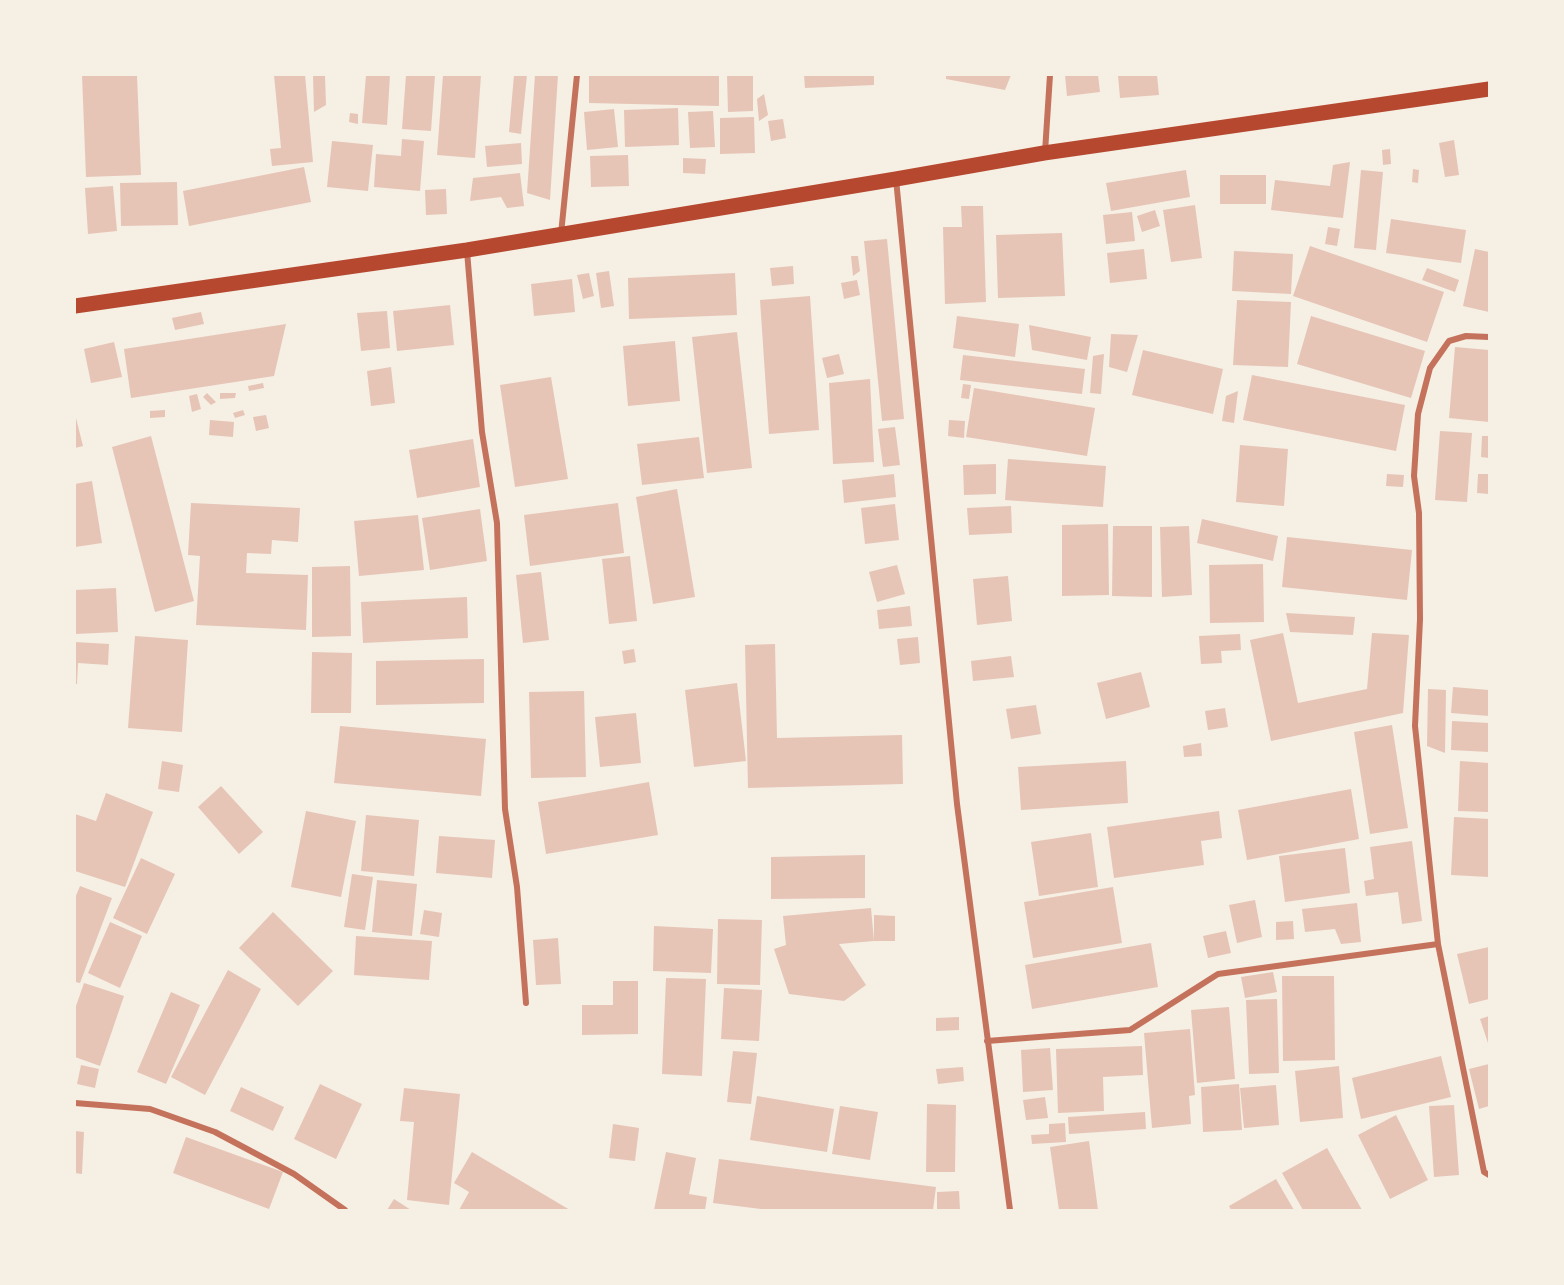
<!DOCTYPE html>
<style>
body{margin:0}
#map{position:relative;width:1564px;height:1285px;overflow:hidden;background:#f6efe4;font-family:Roboto,sans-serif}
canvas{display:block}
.frame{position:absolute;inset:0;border:76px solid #f6efe4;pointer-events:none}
</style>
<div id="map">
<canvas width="1564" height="1285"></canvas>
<div class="frame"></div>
</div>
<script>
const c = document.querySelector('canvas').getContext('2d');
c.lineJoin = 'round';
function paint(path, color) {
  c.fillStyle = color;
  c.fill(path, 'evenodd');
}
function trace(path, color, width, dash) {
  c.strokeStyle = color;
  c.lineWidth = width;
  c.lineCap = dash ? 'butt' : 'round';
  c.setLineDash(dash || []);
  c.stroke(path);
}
const building = new Path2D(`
 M82 75H137L141 175 86 177Z
 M274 75H305L313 162 272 166 270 149 281 148Z
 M313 75H325L326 105 314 112Z
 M366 75H390L387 125 362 123Z
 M406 75H435L431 131 402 129Z
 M443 75H481L475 158 437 155Z
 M514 75H527L521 134 509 132Z
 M535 75H558L550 200 527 193Z
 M589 75H719V106L589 103Z
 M727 75H753V111L728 112Z
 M804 75H874V85L805 88Z
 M946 75H1011L1005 90 946 79Z
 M1065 75H1098L1100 92 1067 96Z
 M1118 75H1157L1159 95 1120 98Z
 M764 94 768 115 759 121 757 99Z
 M678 108 679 145 625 147 624 110Z
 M614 109 618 147 587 150 584 112Z
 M713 111 715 147 690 148 688 112Z
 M350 113 358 114V124L349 122Z
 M754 117 755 153 720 154V118Z
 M783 119 786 138 771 141 768 121Z
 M402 139 424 141 420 191 374 187 376 154 401 156Z
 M1454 140 1459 175 1445 177 1439 143Z
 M332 141 373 145 368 191 327 187Z
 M521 143 522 164 487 167 485 146Z
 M1390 149 1391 164 1383 165 1382 150Z
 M628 155 629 186 591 187 590 156Z
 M683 158 706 159 705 174 683 173Z
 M1350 162 1343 218 1271 210 1275 180 1330 186 1333 165Z
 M304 167 311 202 189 226 183 191Z
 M1413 169 1419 170 1418 183 1412 182Z
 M1186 170 1190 197 1111 211 1106 183Z
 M1361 170 1383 172 1376 250 1354 248Z
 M520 173 524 206 507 208 501 197 470 201 473 178Z
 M1220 175H1266V204H1220Z
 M177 182 178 225 121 226 120 183Z
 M113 186 117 231 88 234 85 188Z
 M446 189 447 214 426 215 425 190Z
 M1195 205 1202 258 1171 262 1163 210Z
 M961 206H983L986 302 945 304 943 227H962Z
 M1155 210 1160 226 1142 232 1137 216Z
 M1132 212 1135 241 1106 244 1103 215Z
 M1391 219 1466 230 1461 263 1386 253Z
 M1328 227 1340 229 1337 246 1325 244Z
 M1062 233 1065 296 998 298 996 235Z
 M887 239 904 419 882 421 864 241Z
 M1310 246 1444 292 1427 342 1293 296Z
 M1144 249 1147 279 1110 283 1107 253Z
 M1475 249 1489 252V312L1463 306Z
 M1234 251 1293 254 1291 294 1232 291Z
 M851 256H858L860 271 853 276Z
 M793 266 794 284 772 286 770 268Z
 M1427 268 1459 280 1455 292 1422 280Z
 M609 271 614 306 601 308 596 273Z
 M589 273 594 296 583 299 577 275Z
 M735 273 737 315 629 319 628 278Z
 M572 279 575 312 534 316 531 284Z
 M857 280 860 295 844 299 841 283Z
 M810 296 819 430 769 434 760 300Z
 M1237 300 1291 302 1288 367 1233 365Z
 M450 305 454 345 397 351 393 311Z
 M387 311 390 348 361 351 357 313Z
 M201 312 204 324 175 330 172 318Z
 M957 316 1019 324 1015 357 953 348Z
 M1311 316 1425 351 1411 398 1297 364Z
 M286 324 274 376 131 398 124 349Z
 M1029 325 1091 337 1087 360 1032 350Z
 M737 332 752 468 707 473 692 337Z
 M1111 334 1138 335 1127 372 1109 367Z
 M675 341 680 401 628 406 623 346Z
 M114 342 122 377 91 383 84 349Z
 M1455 347 1489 350V422L1449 418Z
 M1143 350 1223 369 1213 414 1132 395Z
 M839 354 844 374 827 378 822 358Z
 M1104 354 1101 394 1090 393 1093 356Z
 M963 355 1085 369 1082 394 960 380Z
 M391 367 395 403 371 406 367 371Z
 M1252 375 1405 405 1396 451 1243 420Z
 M551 377 568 479 515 487 500 385Z
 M870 379 874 462 833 464 829 383Z
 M263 383 264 388 249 391 248 386Z
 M963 384 971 385 969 399 961 398Z
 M974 388 1095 408 1087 456 966 437Z
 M1238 391 1234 423 1222 421 1226 396Z
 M207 393 216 402 211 405 203 397Z
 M220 393H236L235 398 220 399Z
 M197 394 201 409 192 412 189 396Z
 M165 410V417L150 418V411Z
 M243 410 245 415 235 418 233 413Z
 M75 414 83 446 75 448Z
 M266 415 269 428 256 431 253 417Z
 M210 420 234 422 233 437 209 435Z
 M949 420 965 421 964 438 948 436Z
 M895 427 900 465 883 467 878 429Z
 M1440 431 1472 433 1467 502 1435 500Z
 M151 436 194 601 155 612 112 447Z
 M1482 436H1489V458L1481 457Z
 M699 437 704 478 642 485 637 444Z
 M473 439 480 487 417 498 409 450Z
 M1240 445 1288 449 1284 506 1236 502Z
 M1008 459 1106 466 1103 507 1005 500Z
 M996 464V494L964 495 963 465Z
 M894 474 896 497 844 503 842 480Z
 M1387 474 1404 475 1403 487 1386 486Z
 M1478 474H1489V494L1477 493Z
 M92 481 102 543 75 547V484Z
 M677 489 695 597 653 604 636 497Z
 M191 503 300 508 298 542 272 540 271 554 247 553 246 573 308 575 306 630 196 625 200 556 188 555Z
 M618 503 624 553 530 566 524 515Z
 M895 504 899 540 865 544 861 508Z
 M1011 506 1012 533 969 535 967 508Z
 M480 509 487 561 430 570 422 518Z
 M418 515 424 570 359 576 354 521Z
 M1202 519 1278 536 1273 561 1197 543Z
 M1108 524 1109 595 1062 596V525Z
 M1113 526H1152V597L1112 596Z
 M1189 526 1192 595 1162 597 1160 527Z
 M1287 537 1412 550 1407 600 1282 587Z
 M630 556 637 621 609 624 602 559Z
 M1263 564 1264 622 1210 623 1209 565Z
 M897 565 905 594 877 602 869 572Z
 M350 566 351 636 312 637V567Z
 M541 572 549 640 523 643 516 575Z
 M1008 576 1012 621 977 625 973 579Z
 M116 588 118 632 75 634V590Z
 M467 597 468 638 363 643 361 602Z
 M910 606 912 626 879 629 877 610Z
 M1286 613 1355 617 1353 635 1290 632Z
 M1283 633 1298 703 1367 689 1372 633 1409 635 1403 713 1271 741 1250 640Z
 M1240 634 1241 650 1221 651 1222 663 1201 664 1199 636Z
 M135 636 188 640 182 732 128 728Z
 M918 637 920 663 900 665 897 639Z
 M75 642 109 644 108 665 78 663 77 684H75Z
 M775 644 777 738 902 735 903 784 748 788 745 645Z
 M634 649 636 662 624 664 622 651Z
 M312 652 352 653 351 713H311Z
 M1011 656 1014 677 973 681 971 661Z
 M484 659V703L376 705V661Z
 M1141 672 1150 707 1106 719 1097 683Z
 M737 683 746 761 694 767 685 690Z
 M1453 687 1489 690V716L1451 713Z
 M1428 689 1446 690 1445 753 1427 746Z
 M584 691 586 777 531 778 529 692Z
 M1036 705 1041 734 1011 739 1006 709Z
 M1225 708 1228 727 1208 730 1205 711Z
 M636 713 641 763 600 767 595 717Z
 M1452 721 1489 723V752L1451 750Z
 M1392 725 1408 828 1370 834 1354 732Z
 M340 726 486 739 481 796 334 783Z
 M1201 743 1202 756 1184 757 1183 746Z
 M162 761 183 765 179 792 158 789Z
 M1126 761 1128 803 1021 810 1018 767Z
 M1460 761 1489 763 1488 812 1458 811Z
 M649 782 658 835 546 854 538 802Z
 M221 786 263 832 239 854 198 807Z
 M1351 789 1359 839 1247 860 1238 810Z
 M106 793 153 812 125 887 75 871V814L96 821Z
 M306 811 356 821 341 897 291 887Z
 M1219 811 1222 838 1201 841 1204 865 1114 878 1107 827Z
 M366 815 419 820 414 876 361 871Z
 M1454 817 1489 819V877L1451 875Z
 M1091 833 1098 887 1039 896 1031 842Z
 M439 836 495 840 492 878 436 873Z
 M1412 841 1422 921 1402 924 1398 892 1366 896 1364 881 1374 879 1370 847Z
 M1345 848 1350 893 1285 902 1279 856Z
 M865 855V898L771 899V857Z
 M141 858 175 874 147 934 113 918Z
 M352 874 373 877 365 930 344 927Z
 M377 880 417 884 412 936 372 932Z
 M80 886 112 898 80 983 75 982V898Z
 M1113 887 1122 943 1033 958 1024 902Z
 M1255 900 1262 937 1237 943 1229 905Z
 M1357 903 1361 942 1341 944 1335 929 1305 932 1302 909Z
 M871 908 874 941 839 944 866 985 844 1001 789 994 774 949 786 945 783 916Z
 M424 910 442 913 439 937 420 934Z
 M273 912 333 971 298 1006 239 948Z
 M874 915 895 916V941H874Z
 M718 919 762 920 760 985 717 984Z
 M1293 921 1294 939 1276 940V922Z
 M110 922 142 936 120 988 88 973Z
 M654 926 713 929 711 973 653 971Z
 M1226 931 1231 953 1208 958 1203 936Z
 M356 936 432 941 429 980 354 975Z
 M558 938 561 984 536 985 533 940Z
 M1151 943 1158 987 1032 1009 1025 965Z
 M1489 947V999L1469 1004 1457 954Z
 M228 970 261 989 205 1095 171 1077Z
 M1273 972 1277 992 1245 998 1241 977Z
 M1282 976H1334L1335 1060 1283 1061Z
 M666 978 706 979 702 1076 662 1074Z
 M613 981H638V1034L582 1035V1005H613Z
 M84 983 124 996 100 1066 75 1057V1009Z
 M724 988 762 990 759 1041 721 1039Z
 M171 992 200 1005 166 1084 137 1072Z
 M1277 999 1279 1073 1249 1074 1246 1000Z
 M1229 1007 1235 1079 1197 1083 1191 1010Z
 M1489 1016V1046L1480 1019Z
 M959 1017V1030L936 1031V1018Z
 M1190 1029 1195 1095 1189 1096 1191 1124 1152 1128 1144 1033Z
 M1142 1046 1143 1075 1103 1077 1104 1111 1058 1113 1056 1049Z
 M1050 1048 1053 1090 1023 1092 1021 1050Z
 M733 1051 757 1053 751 1104 727 1102Z
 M1441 1056 1451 1097 1361 1119 1352 1078Z
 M1489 1064V1106L1479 1109 1469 1069Z
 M81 1065 99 1069 95 1088 77 1084Z
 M1339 1066 1343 1118 1300 1122 1295 1071Z
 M963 1067 964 1081 938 1084 936 1069Z
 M320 1084 362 1104 336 1159 294 1139Z
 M1239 1084 1242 1130 1203 1132 1201 1087Z
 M1276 1085 1279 1125 1244 1128 1240 1088Z
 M241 1087 284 1107 273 1131 230 1111Z
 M404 1088 460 1094 449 1205 407 1200 414 1122 400 1121Z
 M757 1096 834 1109 827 1152 750 1140Z
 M1045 1097 1048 1118 1026 1120 1023 1100Z
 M927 1104 956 1105 955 1172H926Z
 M1454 1105 1459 1175 1434 1177 1429 1106Z
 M840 1106 878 1112 870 1160 832 1154Z
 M1145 1112 1146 1129 1069 1134 1068 1117Z
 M1396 1115 1428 1180 1390 1199 1358 1135Z
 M1065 1123 1066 1142 1032 1144 1031 1135 1049 1134V1124Z
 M613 1124 639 1128 635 1161 609 1158Z
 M75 1131 84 1132 82 1174 75 1173Z
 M186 1137 283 1172 269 1209 173 1173Z
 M1089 1141 1098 1210H1059L1050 1147Z
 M1327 1148 1362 1210H1303L1282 1173Z
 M472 1152 570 1210H459L469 1192 454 1183Z
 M666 1152 696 1158 689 1194 707 1197 705 1210H654Z
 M719 1159 936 1187 933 1210H769L713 1203Z
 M1276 1179 1294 1210H1231L1229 1206Z
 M959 1191 960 1210H937V1192Z
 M394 1199 411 1210H387Z`);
const minor = new Path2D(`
 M1045 152 1050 75
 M896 179 957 804 1010 1210
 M561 234 577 75
 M467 251 482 432 497 523 505 809 517 887 526 1003
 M1438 944 1415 726 1420 619 1419 513 1414 476 1418 414 1430 368 1449 341 1466 336 1489 337
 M987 1041 1130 1030 1218 974 1438 944 1484 1172 1489 1175
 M75 1103 150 1109 215 1132 294 1174 345 1210`);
const primary = new Path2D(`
 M75 306 467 250 896 179 1044 153 1489 89`);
paint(building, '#e6c5b7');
trace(minor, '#c5725c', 6);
trace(primary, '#b5482f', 15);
</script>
